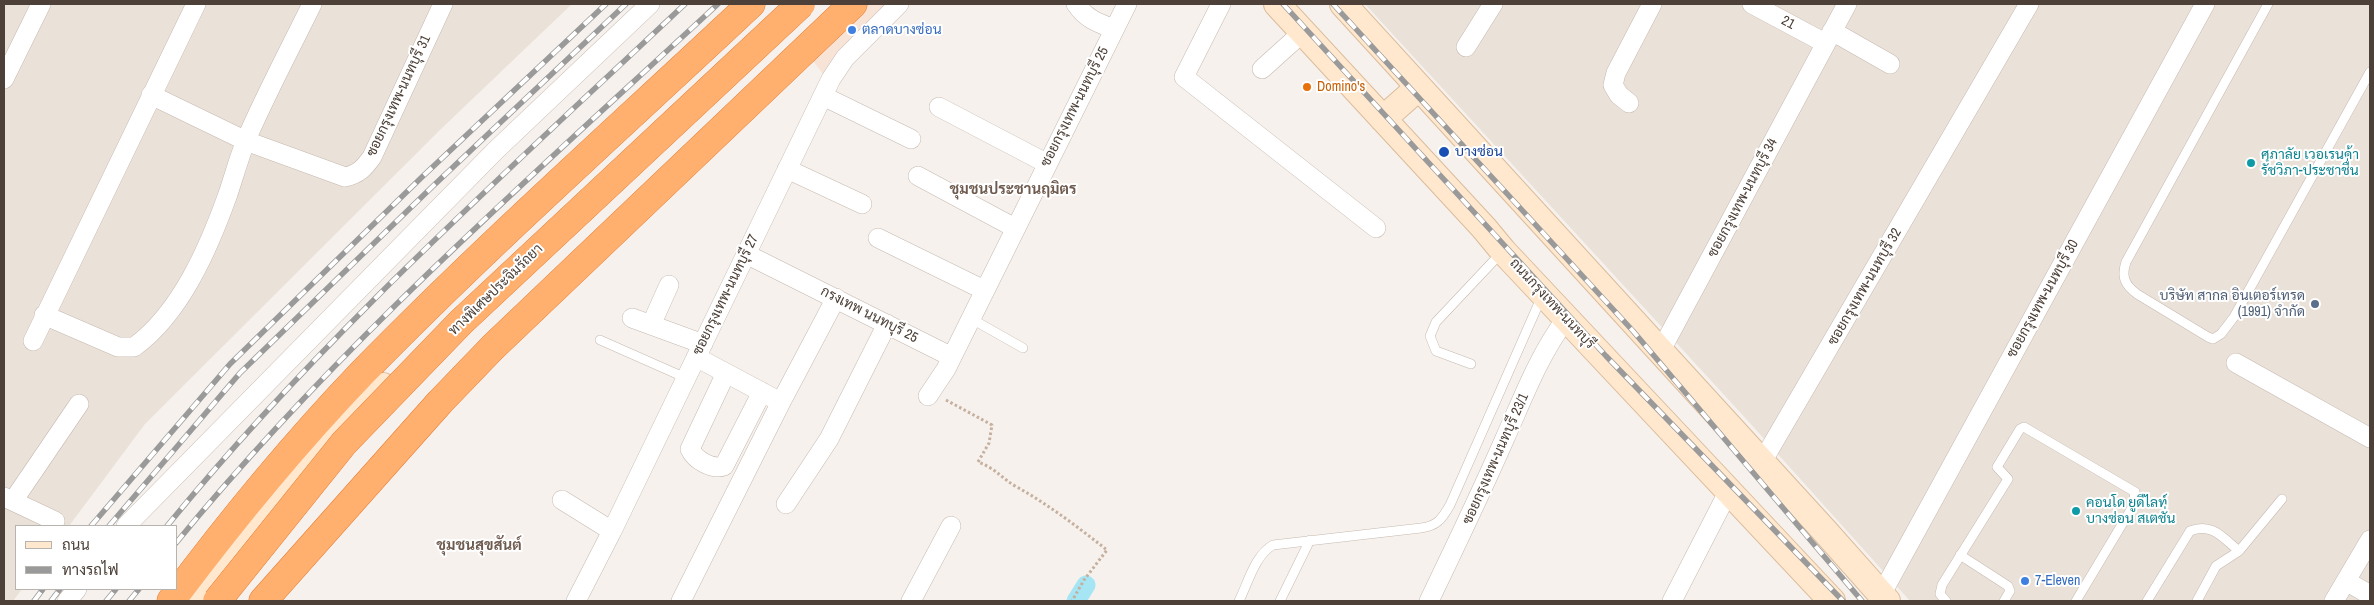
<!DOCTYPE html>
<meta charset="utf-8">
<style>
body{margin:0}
#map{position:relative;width:2374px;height:605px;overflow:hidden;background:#f6f1ec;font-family:"Archivo Narrow",Sarabun,sans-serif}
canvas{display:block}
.frame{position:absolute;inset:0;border:5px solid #4c4038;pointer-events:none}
.legend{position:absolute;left:15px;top:525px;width:162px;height:65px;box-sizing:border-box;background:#fff;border:1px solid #b7b3af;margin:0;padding:6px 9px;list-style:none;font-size:15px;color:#4c4038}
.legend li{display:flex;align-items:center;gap:10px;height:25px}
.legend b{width:25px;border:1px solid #b7b3af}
</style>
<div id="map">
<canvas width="2374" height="605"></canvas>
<div class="frame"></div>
<ul class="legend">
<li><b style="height:6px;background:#ffe8cd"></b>ถนน</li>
<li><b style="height:6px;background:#9a9a9a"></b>ทางรถไฟ</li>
</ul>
</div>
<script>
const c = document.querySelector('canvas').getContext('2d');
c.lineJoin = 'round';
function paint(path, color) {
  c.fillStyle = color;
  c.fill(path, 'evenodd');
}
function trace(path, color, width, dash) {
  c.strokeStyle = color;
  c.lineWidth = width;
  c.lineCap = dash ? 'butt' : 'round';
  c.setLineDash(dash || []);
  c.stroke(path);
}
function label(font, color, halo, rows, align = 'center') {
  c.font = font + ' "Archivo Narrow",Sarabun,sans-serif';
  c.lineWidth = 4;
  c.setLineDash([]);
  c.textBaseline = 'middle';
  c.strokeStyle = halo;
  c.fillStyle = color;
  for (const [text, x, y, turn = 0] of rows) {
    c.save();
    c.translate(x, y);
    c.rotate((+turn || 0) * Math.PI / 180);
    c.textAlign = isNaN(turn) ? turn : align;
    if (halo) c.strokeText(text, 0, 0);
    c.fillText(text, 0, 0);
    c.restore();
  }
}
const residential = new Path2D(`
 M4 4H572L441 129 145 424 69 526H16V589H22L13 601H4Z
 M1365 4H2370V601H1910L1749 422Z`);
const commercial = new Path2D(`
 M866 4H894L823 74 810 57Z`);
const canal = new Path2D(`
 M1076 601 1086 585`);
const path = new Path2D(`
 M946 400 992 425 989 443 978 462C997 469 1002 479 1017 487 1049 505 1079 528 1107 550L1084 580 1072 601`);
const lane = new Path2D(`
 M2268 4 2126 262C2121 277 2125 285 2137 294L2208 337 2213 339 2221 334 2234 317 2370 72
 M970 318 1023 348
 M600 340 686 378
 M1471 364 1436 351 1430 336 1436 322 1501 253
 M1960 555 2008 586 2010 591 2004 601
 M1239 601C1248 583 1255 555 1273 545L1421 528C1437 526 1442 519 1450 505L1542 296
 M1280 601 1310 540
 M1946 601 1940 594 1942 585 2008 479 1997 467 2020 429 2024 427 2135 492 2133 506 2076 601
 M2147 601 2190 531C2212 522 2223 538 2239 551
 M2197 601 2216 566 2239 551 2282 499`);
const street = new Path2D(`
 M1076 4C1086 19 1098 23 1114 29
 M1221 4 1184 77 1376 228
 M1752 4 1825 43
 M1832 31 1890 64
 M1466 47 1493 4
 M1262 69 1303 32
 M4 79 41 4
 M151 95 246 141 345 177C359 174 364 168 372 157L443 4
 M823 96 911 139
 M1629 103 1619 95 1613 85 1616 73 1652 4
 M939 107 1046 163
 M787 169 862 204
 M918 176 1015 228
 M878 238 984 290
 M746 254 952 357
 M44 315 118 347H134C181 313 209 247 228 194 234 176 239 158 246 140 266 94 290 49 312 4
 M632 318 703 344
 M651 325 669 285
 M33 341 196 4
 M1660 352 1847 4
 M696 357 773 398
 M2236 363 2370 438
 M726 373 690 449C695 460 712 470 724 466L762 392
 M928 396 946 369 1127 4
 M1762 462 2029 4
 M4 497 55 521
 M562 500 612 531
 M13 501 79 404
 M786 504 829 439 887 324
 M126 526 496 150 650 4
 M2346 581 2370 595
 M1881 595 2205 4
 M67 601 77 589
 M576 601 612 531 831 79 845 58 899 4
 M681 601 781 402 836 298
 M911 601 951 526
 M1429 601C1455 547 1481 493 1505 438 1523 398 1539 355 1566 319
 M1672 601 1725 498 1726 490
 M2334 601 2370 540`);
const secondary = new Path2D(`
 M1277 4 1484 228 1503 251 1832 601
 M1343 4 1823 529 1887 601
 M1383 119 1418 88
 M189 601 217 566 335 430 383 386`);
const highway = new Path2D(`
 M171 601C230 522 294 444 362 373 487 245 621 126 751 4
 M263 601 440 402 493 347 853 4`);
const rail = new Path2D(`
 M1283 4 1606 356 1843 601
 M1333 4 1633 331 1862 601
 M91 526 230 364 422 177 606 4
 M109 526 240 373 432 187 626 4
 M167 526C322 336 507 172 685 4
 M176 543C338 345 531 177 718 4
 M34 601 43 589
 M51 601 60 589
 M106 601 116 589
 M129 601 139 589`);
const highwayBridge = new Path2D(`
 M217 601 344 443 461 322 801 4`);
const markers = [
 [852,30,5,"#3f7fe0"],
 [1307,87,5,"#e8710a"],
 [1444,152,6,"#1a4fb4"],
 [2251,163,5,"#0f9aa8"],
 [2315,304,5,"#5c6f8a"],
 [2076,511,5,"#0f9aa8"],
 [2025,581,5,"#3f7fe0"]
];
const streetNames = [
 ["21",1788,23,28],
 ["ซอยกรุงเทพ-นนทบุรี 31",399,96,-65],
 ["ซอยกรุงเทพ-นนทบุรี 25",1075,107,-63],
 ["ซอยกรุงเทพ-นนทบุรี 34",1743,198,-62],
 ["ซอยกรุงเทพ-นนทบุรี 32",1865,287,-60],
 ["ทางพิเศษประจิมรัถยา",496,290,-44],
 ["ซอยกรุงเทพ-นนทบุรี 27",726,295,-64],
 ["ซอยกรุงเทพ-นนทบุรี 30",2043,299,-61],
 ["ถนนกรุงเทพ-นนทบุรี",1552,304,47],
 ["กรงเทพ นนทบุรี 25",869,315,27],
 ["ซอยกรุงเทพ-นนทบุรี 23/1",1496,459,-66]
];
const shopNames = [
 ["ตลาดบางซ่อน",862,30],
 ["7-Eleven",2035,581]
];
const foodNames = [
 ["Domino's",1317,87]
];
const transitNames = [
 ["บางซ่อน",1455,152]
];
const cultureNames = [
 ["ศุภาลัย เวอเรนด้า",2261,155],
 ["รัชวิภา-ประชาชื่น",2261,171],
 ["คอนโด ยูดีไลท์",2086,503],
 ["บางซ่อน สเตชั่น",2086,519]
];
const serviceNames = [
 ["บริษัท สากล อินเตอร์เทรด",2305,296],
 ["(1991) จำกัด",2305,312]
];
const neighbourhoodNames = [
 ["ชุมชนประชานฤมิตร",1013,190],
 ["ชุมชนสุขสันต์",479,546]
];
paint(residential, '#eae1d9');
paint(commercial, '#f8e3d7');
trace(canal, '#a6e6f4', 19);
trace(lane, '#c6b9b0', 10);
trace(street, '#c6b9b0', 20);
trace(secondary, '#dbbc9c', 28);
trace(highway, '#e57f36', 29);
trace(path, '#c5af9e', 3, [2.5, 2.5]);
trace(lane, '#fff', 9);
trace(street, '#fff', 19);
trace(secondary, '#ffe8cd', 26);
trace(highway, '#ffaf6e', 28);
trace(rail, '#9a9a9a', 5.5);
trace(rail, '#fff', 4, [11]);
trace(highwayBridge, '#e57f36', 29, []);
trace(highwayBridge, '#ffaf6e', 28);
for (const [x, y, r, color] of markers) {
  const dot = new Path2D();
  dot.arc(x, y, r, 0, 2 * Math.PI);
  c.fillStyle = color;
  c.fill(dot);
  trace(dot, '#fff', 2);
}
label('14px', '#4c4038', '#fff', streetNames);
label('14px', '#366cbe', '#fff', shopNames, 'left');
label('14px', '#c56008', '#fff', foodNames, 'left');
label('14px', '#164399', '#fff', transitNames, 'left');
label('14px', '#0d838f', '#fff', cultureNames, 'left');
label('14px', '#4e5e75', '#fff', serviceNames, 'right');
label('bold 15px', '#6f5b4f', '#fff', neighbourhoodNames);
</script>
